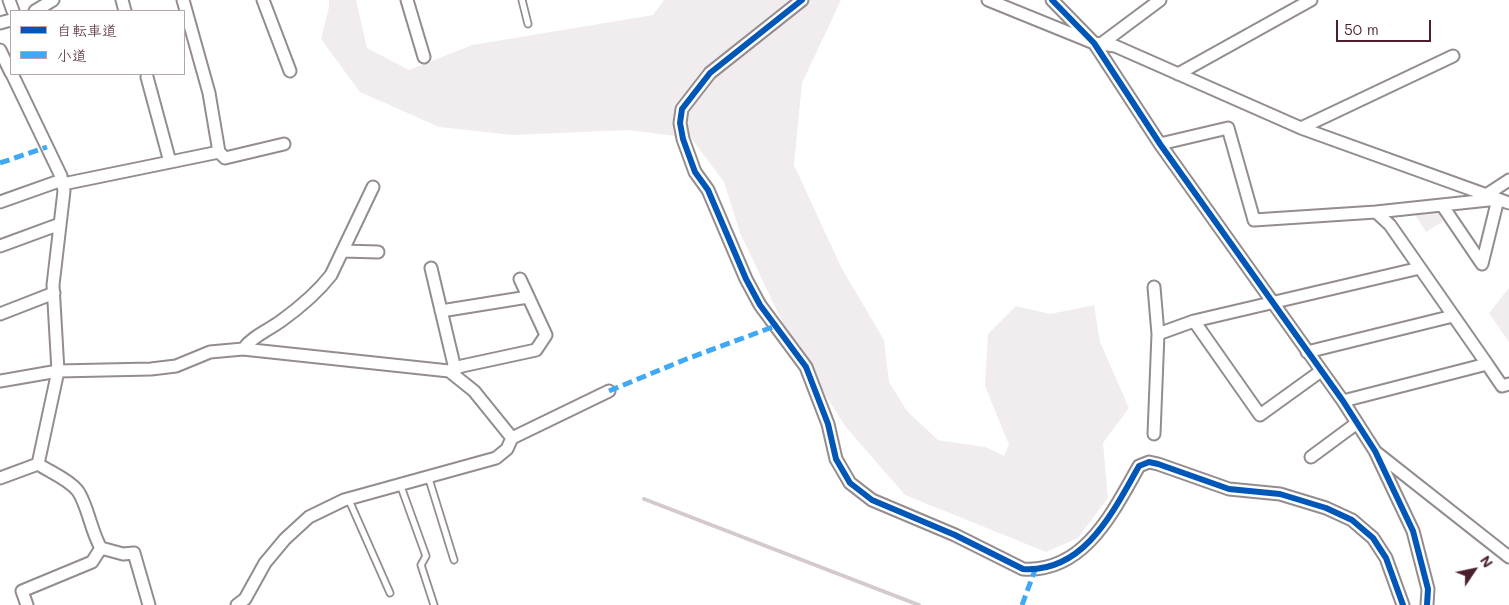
<!DOCTYPE html>
<meta charset="utf-8">
<style>
body{margin:0}
#map{position:relative;width:1509px;height:605px;overflow:hidden;background:#fff;font-family:Mali,"Klee One",sans-serif}
canvas{display:block}
.legend{position:absolute;left:10px;top:10px;width:175px;height:65px;box-sizing:border-box;background:#fff;border:1px solid #b7a5aa;margin:0;padding:6px 9px;list-style:none;font-size:15px;color:#4a1f2b}
.legend li{display:flex;align-items:center;gap:10px;height:25px}
.legend b{width:25px;border:1px solid #b7a5aa}
.north{position:absolute;left:1449px;top:545px;width:50px;height:50px;-webkit-text-stroke:4px #fff;paint-order:stroke;rotate:56deg;font-size:14px;font-weight:700;line-height:20px;text-align:center;color:#4a1f2b}
.north::after{content:'';display:block;margin:auto;width:18px;height:22px;background:#4a1f2b;clip-path:polygon(50% 0,100% 100%,50% 72%,0 100%)}
.scale{position:absolute;left:1336px;top:20px;width:95px;height:22px;box-sizing:border-box;border:2px solid #4a1f2b;border-top:0;padding-left:6px;font-size:15px;line-height:18px;white-space:nowrap;color:#4a1f2b;-webkit-text-stroke:4px #fff;paint-order:stroke}
</style>
<div id="map">
<canvas width="1509" height="605"></canvas>
<ul class="legend">
<li><b style="height:6px;background:#0057b8"></b>自転車道</li>
<li><b style="height:6px;background:#3fa9f5"></b>小道</li>
</ul>
<div class="north">N</div>
<div class="scale">50 m</div>
</div>
<script>
const c = document.querySelector('canvas').getContext('2d');
c.lineJoin = 'round';
function paint(path, color) {
  c.fillStyle = color;
  c.fill(path, 'evenodd');
}
function trace(path, color, width, dash) {
  c.strokeStyle = color;
  c.lineWidth = width;
  c.lineCap = dash ? 'butt' : 'round';
  c.setLineDash(dash || []);
  c.stroke(path);
}
const built = new Path2D(`
 M329 0H356L367 48 409 70 472 45 653 15 664 0H841L802 83 794 165 841 267 884 340 889 382 907 411 938 440 985 447 1004 456 1009 445 985 386 988 334 1016 306 1050 314 1094 305 1100 342 1129 408 1103 443 1108 498 1078 538 1046 552 905 495 845 426 790 338 740 233 724 182 691 138 628 130 513 135 439 127 360 92 321 39 329 7Z
 M1442 205 1450 217 1426 232 1411 208Z
 M1509 288V342L1489 313Z`);
const stream = new Path2D(`
 M644 499 919 605`);
const service = new Path2D(`
 M522 0 528 24
 M428 476 454 560
 M400 484 426 556 421 565 434 605
 M348 498 390 593`);
const minor = new Path2D(`
 M9 0 13 11
 M122 0 125 11
 M263 0 290 71
 M407 0 424 57
 M802 0 710 73 682 109 680 123 683 139 695 172 708 190 746 279 760 305 806 367 828 424 836 459 850 483 872 500 955 535 1023 569C1084 573 1113 512 1139 466L1149 462 1158 464 1229 489 1280 494 1326 508 1352 520 1373 538 1386 558 1403 605
 M988 0 1094 43 1115 46 1301 128 1509 203
 M1052 0 1094 43 1160 144 1343 401 1375 451 1413 531 1428 589 1427 605
 M35 11 53 0
 M0 23 11 20
 M1101 44 1160 0
 M0 50 11 73
 M12 74 61 176 64 191 53 285 58 371 38 464
 M1178 74 1311 0
 M147 77 170 162
 M1301 128 1453 56
 M1160 144 1228 128 1254 220 1376 212 1390 225 1487 364 1343 401
 M219 152 225 158 284 144
 M63 184 219 152 209 93 183 0
 M1486 195 1509 180
 M0 202 62 180
 M1376 212 1498 199 1482 264 1442 205
 M0 246 60 224
 M343 251 378 252
 M431 268 455 369
 M1154 287 1158 334 1154 434
 M441 311 528 297
 M0 314 54 293
 M1194 321 1260 415 1321 371
 M1158 334 1194 321 1420 268
 M243 349C253 336 267 331 281 321 299 308 317 293 331 275L373 187
 M1307 352 1453 316
 M1487 364 1502 386 1509 384
 M0 381 58 371 151 369 176 366 210 352 243 349 449 371 462 366 536 350 546 335 520 279
 M512 438 609 391
 M1377 453 1509 557
 M1311 457 1357 423
 M38 464C50 472 68 479 77 490 87 502 91 532 101 548L123 554 134 553 149 605
 M0 478 38 464
 M27 605 22 591 92 562 101 548
 M237 605 245 599 265 563 285 539 309 517 344 500 496 458 507 449 512 438 474 391 449 371`);
const quiet = new Path2D(`
 M0 163 47 147
 M609 391 684 360 778 325
 M1022 605 1035 570`);
const cycleway = new Path2D(`
 M802 0 710 73 682 109 680 123 683 139 695 172 708 190 746 279 760 305 806 367 828 424 836 459 850 483 872 500 955 535 1023 569C1084 573 1113 512 1139 466L1149 462 1158 464 1229 489 1280 494 1326 508 1352 520 1373 538 1386 558 1403 605
 M1052 0 1094 43 1160 144 1343 401 1375 451 1413 531 1428 589 1427 605`);
paint(built, '#f1edee');
trace(stream, '#d4cacc', 4);
trace(service, '#948c8e', 9);
trace(minor, '#948c8e', 15);
trace(service, '#fff', 5.5);
trace(minor, '#fff', 11);
trace(quiet, '#3fa9f5', 5, [10, 5]);
trace(cycleway, '#0057b8', 6);
</script>
